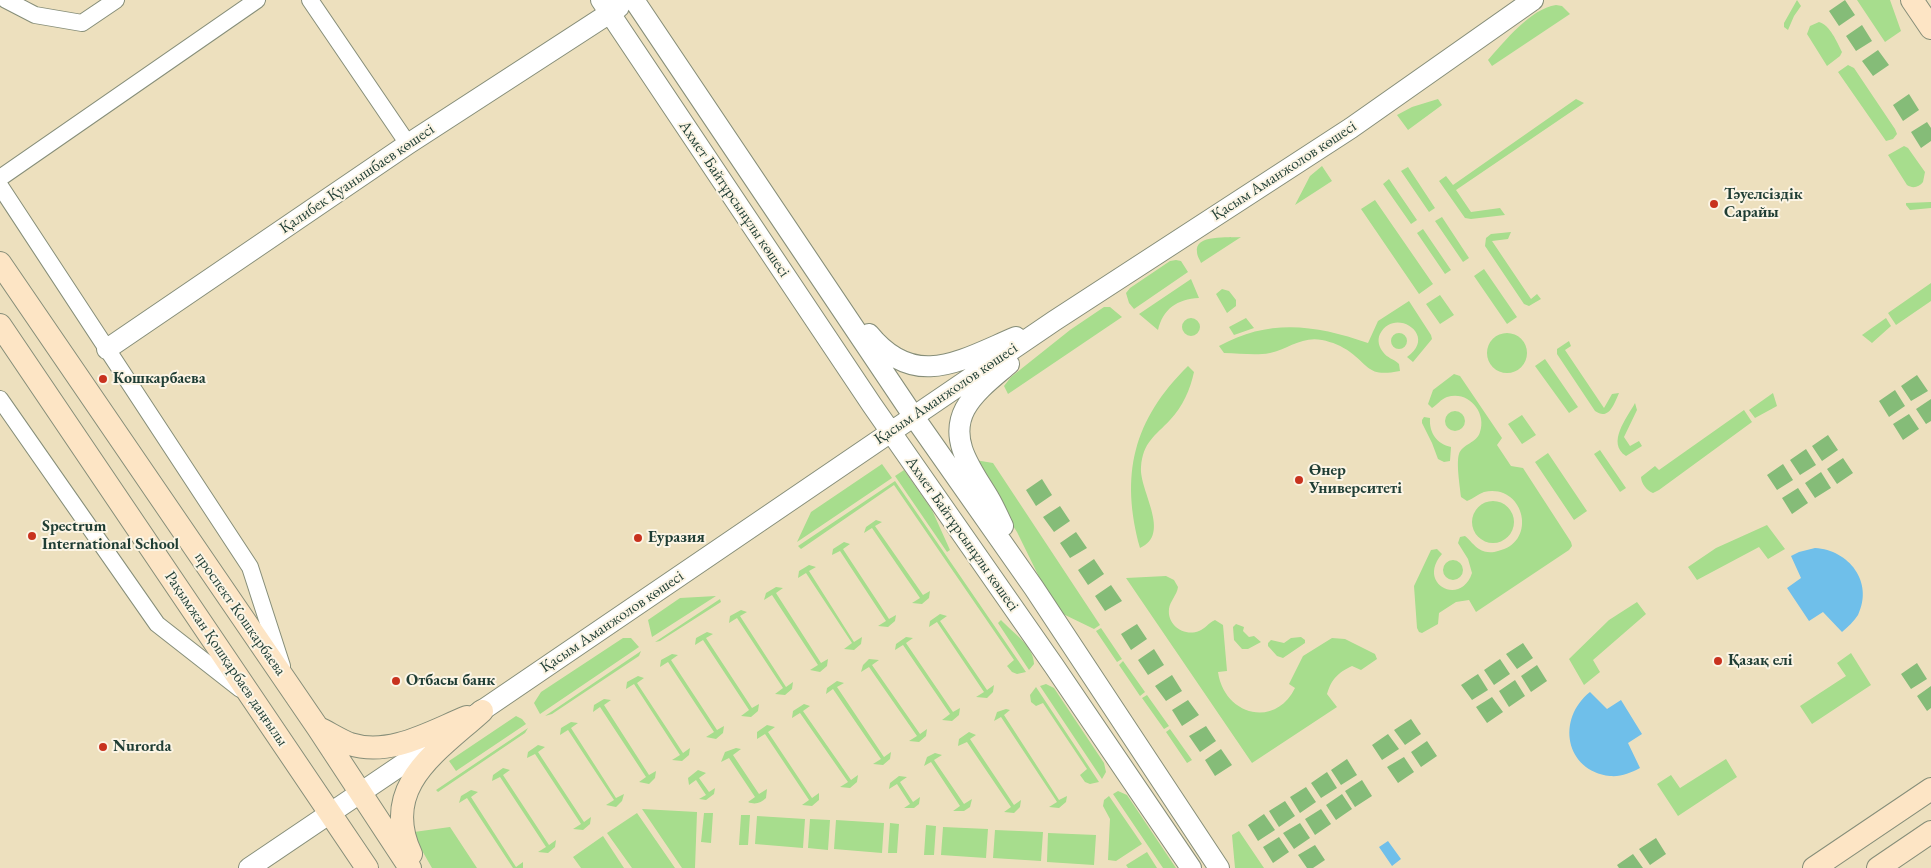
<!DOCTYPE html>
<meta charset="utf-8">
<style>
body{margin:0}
canvas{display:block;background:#ede0be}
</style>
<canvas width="1931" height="868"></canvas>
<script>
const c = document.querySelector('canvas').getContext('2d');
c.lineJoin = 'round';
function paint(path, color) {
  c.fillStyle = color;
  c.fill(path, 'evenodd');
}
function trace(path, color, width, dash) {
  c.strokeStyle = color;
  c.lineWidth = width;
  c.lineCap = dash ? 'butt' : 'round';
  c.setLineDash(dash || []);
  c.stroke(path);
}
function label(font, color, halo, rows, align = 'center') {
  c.font = font + ' "EB Garamond",serif';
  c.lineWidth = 4;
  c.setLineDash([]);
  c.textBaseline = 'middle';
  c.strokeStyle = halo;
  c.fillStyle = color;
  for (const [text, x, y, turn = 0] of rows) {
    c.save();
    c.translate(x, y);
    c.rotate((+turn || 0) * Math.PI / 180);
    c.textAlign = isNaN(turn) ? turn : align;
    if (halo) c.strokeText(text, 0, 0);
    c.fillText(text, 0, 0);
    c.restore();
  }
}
const green = new Path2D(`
 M1797 0 1801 6 1794 16 1788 30 1784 27V23Z
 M1857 0H1890L1901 31 1885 42Z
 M1556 5 1562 6 1570 14 1492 66 1488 60C1505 41 1530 9 1556 5Z
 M1819 22C1830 25 1837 42 1842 52L1840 56 1827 66 1807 34 1810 26Z
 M1848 65 1854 68 1895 129 1897 134 1893 139 1886 141 1838 72Z
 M1438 99 1442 105 1408 130 1397 115 1412 107Z
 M1576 99 1584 103 1456 190 1471 212 1500 208 1505 215 1471 219 1465 218 1439 181 1446 176 1453 185Z
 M1904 146 1908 148 1925 172 1923 182C1919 187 1913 189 1907 185L1888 155Z
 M1322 166 1332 181 1295 205 1310 176Z
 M1408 167 1435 208 1429 212 1401 171Z
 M1389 179 1417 220 1411 224 1383 184Z
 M1375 200 1433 284 1419 294 1361 209Z
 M1931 202V208L1910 210 1906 205V203Z
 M1442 217 1469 258 1463 262 1435 221Z
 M1423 229 1451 270 1445 274 1417 233Z
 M1511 232 1508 239 1492 241 1531 299 1537 294 1541 299 1529 306 1524 304 1485 246 1486 238 1491 234Z
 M1241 237 1201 263C1200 260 1197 256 1197 252 1194 234 1229 238 1241 237Z
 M1176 260 1181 261 1188 272 1134 309 1129 303 1126 293 1130 288 1170 261Z
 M1484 269 1517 317 1507 324 1474 276Z
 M1191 279 1199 298C1177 299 1163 309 1158 330L1139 314Z
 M1931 283V301L1896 325 1888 313Z
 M1222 289 1229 291 1236 300V306L1227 313 1216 294Z
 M1440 295 1454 315 1440 324 1426 304Z
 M1409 301 1431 335 1432 339 1413 362 1407 357C1439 335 1394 306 1380 334 1377 340 1379 347 1383 352 1387 358 1394 359 1399 364L1400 371C1369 377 1371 368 1350 352 1342 346 1332 342 1322 340 1302 336 1288 349 1270 353 1254 356 1240 353 1224 353L1219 346C1270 318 1316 325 1368 343L1378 321Z
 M1104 307H1110L1122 317 1008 394 1004 386 1011 377 1070 330Z
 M1246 318 1254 328 1234 335 1229 327Z
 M1886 318 1891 326 1872 343 1862 335Z
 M1182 327a9 9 0 1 1 18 0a9 9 0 1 1-18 0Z
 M1391 341a8 8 0 1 1 16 0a8 8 0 1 1-16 0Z
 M1487 353a20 20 0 1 1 40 0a20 20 0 1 1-40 0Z
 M1569 341 1571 346 1565 350 1604 408 1612 394 1619 393C1614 404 1609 421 1595 411L1557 354V349Z
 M1545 359 1578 407 1569 413 1535 366Z
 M1188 366 1194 372C1190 390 1183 406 1170 420 1155 436 1143 442 1141 467 1139 491 1172 534 1140 548 1120 475 1133 420 1188 366Z
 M1454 374 1460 376 1502 438 1497 445 1511 466 1523 468 1571 542 1572 546 1569 550 1476 612 1469 600 1456 602 1439 613 1438 624 1422 633 1419 632 1417 628 1414 586 1431 550 1437 549 1442 554C1416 584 1461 607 1472 573L1468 559 1458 543 1460 537 1465 536C1470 540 1474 546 1479 549 1485 553 1492 553 1498 551 1538 543 1525 483 1484 492 1478 494 1473 499 1467 501L1461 497C1460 487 1456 463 1459 454 1462 444 1477 443 1480 432 1487 412 1468 390 1447 397 1441 399 1437 405 1432 408L1428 404 1433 390Z
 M1773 393 1777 406 1755 418 1749 410Z
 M1635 403 1637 410 1624 437 1630 446 1639 441 1642 446 1626 456C1606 443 1627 418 1635 403Z
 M1744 410 1752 422 1659 490 1653 493C1647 491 1641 483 1641 477L1655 466 1659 470Z
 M1445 421a10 10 0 1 1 20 0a10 10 0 1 1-20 0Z
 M1522 415 1536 435 1522 444 1508 424Z
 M1424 417 1430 418C1429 433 1437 444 1451 447L1450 461 1444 462 1438 459 1432 443 1422 423V420Z
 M1600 450 1626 488 1620 492 1594 454Z
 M1548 453 1587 511 1574 520 1535 462Z
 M969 459 993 463 1100 625 1094 629 1061 613 1045 589 1017 532Z
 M882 464 892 478 797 542 811 512Z
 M904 470 932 510 950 550 947 552 895 476Z
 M895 481 1026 672 1017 674 1012 672 1007 666 1014 660 894 485 801 549 798 546Z
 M1472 522a21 21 0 1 1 42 0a21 21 0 1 1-42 0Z
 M876 520 882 522 875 526 923 595 930 591 929 598 922 604 912 603 920 598 872 528 864 533 866 527Z
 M1767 525 1785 549 1768 559 1759 547 1697 580 1688 567 1716 548Z
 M844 542 850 544 843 549 889 619 896 615 895 621 888 627 878 626 886 621 840 551 832 555 833 549Z
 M1443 570a10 10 0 1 1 20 0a10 10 0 1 1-20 0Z
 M809 565 816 567 809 571 854 642 862 637 861 644 854 650 844 649 852 643 806 573 798 578 799 571Z
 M1166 576 1174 580 1178 587C1177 595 1170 601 1169 609 1167 625 1184 637 1199 631 1205 629 1208 623 1215 620L1223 625 1227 671 1218 672C1224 715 1275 729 1295 688L1289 684 1303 656 1332 638 1345 639 1375 654 1377 659 1361 670 1352 666C1338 673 1332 678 1327 694L1337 707 1252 763 1126 578Z
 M776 587 783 588 776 593 821 663 828 659 827 666 820 672 810 670 818 665 772 595 764 600 766 593Z
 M716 596 652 637 648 620 680 598Z
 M720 599 721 602 660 641 655 642Z
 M1637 602 1646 614 1593 660 1600 672 1584 685 1569 659 1609 620Z
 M741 610 747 612 740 616 786 687 793 682 792 689 785 695 775 694 783 688 737 618 729 623 730 616Z
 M940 614 947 616 940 621 987 690 994 685 993 692 987 698 976 697 984 692 937 622 929 627 930 621Z
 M1001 620C1012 632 1034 646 1034 664L1029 670 998 623Z
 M1236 624 1244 627 1243 631 1249 637 1254 636 1261 642 1248 649H1242L1234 640 1233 627Z
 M1101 628 1122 659 1117 662 1096 631Z
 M707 632 713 634 706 638 752 708 759 704 758 711 751 717 741 716 749 710 703 640 695 645 696 638Z
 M906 637 913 638 906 643 953 712 960 708 959 715 952 721 942 720 950 714 903 645 895 650 896 644Z
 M1301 637 1305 640V643L1283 658 1277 656 1268 646V643L1271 640 1284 643 1291 638Z
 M623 638H631L639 647 540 714 534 703 541 692Z
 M641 651 639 656 552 714 545 716Z
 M1851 653 1871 685 1812 724 1800 706 1846 676 1837 663Z
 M672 654 678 655 671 660 717 730 724 726 723 733 716 739 706 737 714 732 668 662 660 667 661 660Z
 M869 659 879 660 872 665 920 734 927 729 926 736 919 742 909 741 917 736 869 667 861 672 863 665Z
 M1123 661 1145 692 1140 696 1119 665Z
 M638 676 644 678 637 683 683 753 690 748 689 755 682 761 672 760 680 755 634 684 626 689 627 682Z
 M837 681 844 683 837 687 884 757 891 752 890 759 883 765 873 764 881 759 833 689 826 694 827 688Z
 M1046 684 1054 688 1104 763 1106 772 1102 779 1040 686Z
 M1036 687 1099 782 1090 784 1085 782 1080 775 1087 769 1043 703 1036 706 1031 702 1030 695Z
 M1147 695 1169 726 1164 729 1142 698Z
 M604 699 611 700 604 705 649 775 656 771 655 778 649 784 639 782 646 777 600 707 593 712 594 705Z
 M804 704 810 706 803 711 851 780 858 775 857 782 850 788 840 787 848 782 800 713 792 718 793 711Z
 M1006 709 1010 710 1004 715 1059 800 1067 796 1066 802 1059 808 1049 807 1057 802 1001 717 994 721 997 712Z
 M516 716 522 719 526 724 456 771 449 761Z
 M571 722 578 723 571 728 616 798 624 794 622 801 616 807 606 805 614 800 568 730 560 735 561 728Z
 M767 725 775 727 768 732 812 798 819 793V800L812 806 802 805 809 800 765 734 757 739V732Z
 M528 728 525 733 438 792 436 790Z
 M1170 729 1192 760 1187 763 1166 732Z
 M969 732 976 735 970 739 1014 805 1021 800 1020 807 1014 813 1004 812 1011 807 967 742 958 746 959 739Z
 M538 745 545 747 538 752 584 822 591 817 590 824 583 830 573 829 581 824 535 754 527 758 528 752Z
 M736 748 741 749 733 755 759 794 767 789 766 798C761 803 755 805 748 802L755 797 729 758 721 762 725 752Z
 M935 753 942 755 934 760 964 804 972 799 970 807 964 811H953L960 806 931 762 924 766 927 757Z
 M1726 759 1737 777 1678 816 1657 784 1671 775 1680 788Z
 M503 768 510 770 503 775 549 845 556 840 555 847 548 853 538 852 546 847 500 777 492 781 493 775Z
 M698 770 706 773 699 778 709 792 715 788 714 794 706 800 699 799 706 795 696 780 689 785 688 778Z
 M899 776 907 777 900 782 913 802 920 797 919 804 914 808H904L910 804 897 784 889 789 890 783Z
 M471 790 478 792 471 797 516 867 523 862V868H513L467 798 459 803 461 796Z
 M1118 791 1127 795 1176 868H1163L1113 794Z
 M1109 796 1142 844 1116 861 1108 860 1110 819 1103 806 1104 800Z
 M642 809 697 812 695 868H682Z
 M637 813 675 868H632L607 833Z
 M704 813H713L711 843 701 842Z
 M741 815H750L748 845H739Z
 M757 816 805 819 803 848 755 844Z
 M810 819 830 820 828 850 808 848Z
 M836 820 884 823 882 853 834 849Z
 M890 823 899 824 897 853H888Z
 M926 825 936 826 934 855H924Z
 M450 827 477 868H432L420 847 414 832Z
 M943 827 988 829 986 858 941 855Z
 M995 830 1043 832 1041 861 993 858Z
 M1239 831 1264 868H1235L1232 835Z
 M1048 833 1096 835 1094 865 1047 862Z
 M603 836 624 868H581L573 857Z
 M1147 852 1157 868H1128L1126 865Z`);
const forest = new Path2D(`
 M1845 0 1855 15 1839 26 1829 11Z
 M1862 25 1872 41 1856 51 1846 36Z
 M1878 50 1889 65 1873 76 1862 61Z
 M1909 94 1919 110 1903 121 1893 105Z
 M1927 122 1931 128V141L1921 148 1911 132Z
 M1917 375 1928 391 1911 401 1901 386Z
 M1895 390 1905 406 1889 417 1879 401Z
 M1931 399V421L1926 424 1916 409Z
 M1909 414 1919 429 1903 440 1893 424Z
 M1828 435 1838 450 1822 461 1812 446Z
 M1806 449 1816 465 1800 475 1790 460Z
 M1843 458 1853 473 1837 484 1827 469Z
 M1783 464 1793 480 1777 490 1767 475Z
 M1821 472 1831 488 1815 498 1805 483Z
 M1042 479 1052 495 1036 506 1026 490Z
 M1798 488 1808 503 1792 514 1782 498Z
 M1060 506 1070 521 1054 532 1043 517Z
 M1076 532 1087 548 1070 558 1060 543Z
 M1094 559 1104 574 1088 585 1078 570Z
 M1111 585 1122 601 1105 611 1095 596Z
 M1137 624 1147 639 1131 650 1121 634Z
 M1523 643 1533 658 1517 669 1506 654Z
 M1154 649 1164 665 1148 675 1138 660Z
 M1500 659 1510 674 1494 685 1484 670Z
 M1917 663 1927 679 1911 689 1901 674Z
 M1537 665 1547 681 1531 692 1521 676Z
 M1478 674 1488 690 1472 700 1461 685Z
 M1172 675 1182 691 1166 701 1155 686Z
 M1515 680 1525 696 1509 707 1499 691Z
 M1931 686V708L1927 711 1917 696Z
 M1492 697 1503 712 1487 723 1476 707Z
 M1188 700 1199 715 1182 726 1172 710Z
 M1411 719 1421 734 1405 745 1394 730Z
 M1206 726 1216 741 1200 752 1189 736Z
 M1388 734 1399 749 1382 760 1372 745Z
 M1427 741 1437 756 1421 767 1411 752Z
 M1221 749 1232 765 1215 776 1205 760Z
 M1404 757 1414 772 1398 783 1387 767Z
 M1347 759 1357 775 1341 785 1331 770Z
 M1327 772 1337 788 1321 798 1311 783Z
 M1362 780 1372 796 1355 807 1345 791Z
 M1306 787 1316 802 1300 813 1290 797Z
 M1342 794 1352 809 1336 820 1326 805Z
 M1285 801 1295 816 1279 827 1269 811Z
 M1321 809 1331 824 1315 835 1305 819Z
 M1264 814 1275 830 1258 841 1248 825Z
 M1300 823 1310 838 1294 849 1283 833Z
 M1279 837 1289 852 1273 863 1263 847Z
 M1656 838 1666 854 1650 865 1639 849Z
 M1315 845 1325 860 1313 868H1307L1298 855Z
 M1633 854 1643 868H1619L1617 865Z`);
const water = new Path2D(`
 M1815 548C1849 550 1874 582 1858 615 1854 621 1848 627 1842 632L1823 612 1809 621 1787 588 1801 578 1791 556 1799 552Z
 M1590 692 1607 709 1621 700 1642 734 1628 743 1640 768C1630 773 1621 777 1610 776 1565 771 1556 719 1590 692Z
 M1388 841 1401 859 1392 866 1379 847Z`);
const minor = new Path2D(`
 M6 0 35 15 82 23 116 0
 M310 0 408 144
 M0 178 257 0
 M0 186 250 567 282 666
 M0 399 157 624 240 689`);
const tertiary = new Path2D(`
 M601 0 872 405 1054 666 1191 868
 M634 0 914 417 1034 588 1219 868
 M869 334C915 391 961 360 1016 337
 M107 349 408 144 619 7
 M1003 526C998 516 994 506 989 498 973 471 948 441 965 409 975 391 994 377 1009 364
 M468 720 1054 321 1351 128 1533 0
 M249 868 440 739`);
const secondary = new Path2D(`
 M1912 0 1931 28
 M0 263 318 728 410 868
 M0 325 367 868
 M319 728C329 733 340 740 350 744 390 757 432 731 467 717
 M411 854C379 786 438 751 482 711
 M1814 868 1931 789
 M1878 868 1931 832`);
const markers = [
 [1714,204,5,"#c8321e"],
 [103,379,5,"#c8321e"],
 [1299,480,5,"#c8321e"],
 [32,536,5,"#c8321e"],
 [638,538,5,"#c8321e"],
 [1718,661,5,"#c8321e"],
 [396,681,5,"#c8321e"],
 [103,747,5,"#c8321e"]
];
const streetNames = [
 ["Қасым Аманжолов көшесі",1284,171,-33],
 ["Қалибек Қуанышбаев көшесі",357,179,-34],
 ["Ахмет Байтұрсынұлы көшесі",734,199,56],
 ["Қасым Аманжолов көшесі",946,394,-34],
 ["Ахмет Байтұрсынұлы көшесі",962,534,55],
 ["проспект Кошкарбаева",240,614,55],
 ["Қасым Аманжолов көшесі",612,622,-34],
 ["Рақымжан Қошқарбаев даңғылы",226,659,56]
];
const poiNames = [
 ["Тәуелсіздік",1724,195],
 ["Сарайы",1724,213],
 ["Кошкарбаева",113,379],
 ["Өнер",1309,471],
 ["Университеті",1309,489],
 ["Spectrum",42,527],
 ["International School",42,545],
 ["Еуразия",648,538],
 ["Қазақ елі",1728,661],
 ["Отбасы банк",406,681],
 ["Nurorda",113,747]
];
paint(green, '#a7dd8d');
paint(forest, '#85bc78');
paint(water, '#6fbfea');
trace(minor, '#868e79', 18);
trace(tertiary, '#868e79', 22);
trace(secondary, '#868e79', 24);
trace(minor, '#fff', 16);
trace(tertiary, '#fff', 20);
trace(secondary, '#fde5c5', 22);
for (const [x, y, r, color] of markers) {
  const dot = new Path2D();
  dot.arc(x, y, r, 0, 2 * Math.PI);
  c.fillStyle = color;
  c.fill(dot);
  trace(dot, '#fcf5e5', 2);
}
label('16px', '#1f3d34', '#fcf5e5', streetNames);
label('bold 16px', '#1f3d34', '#fcf5e5', poiNames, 'left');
</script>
